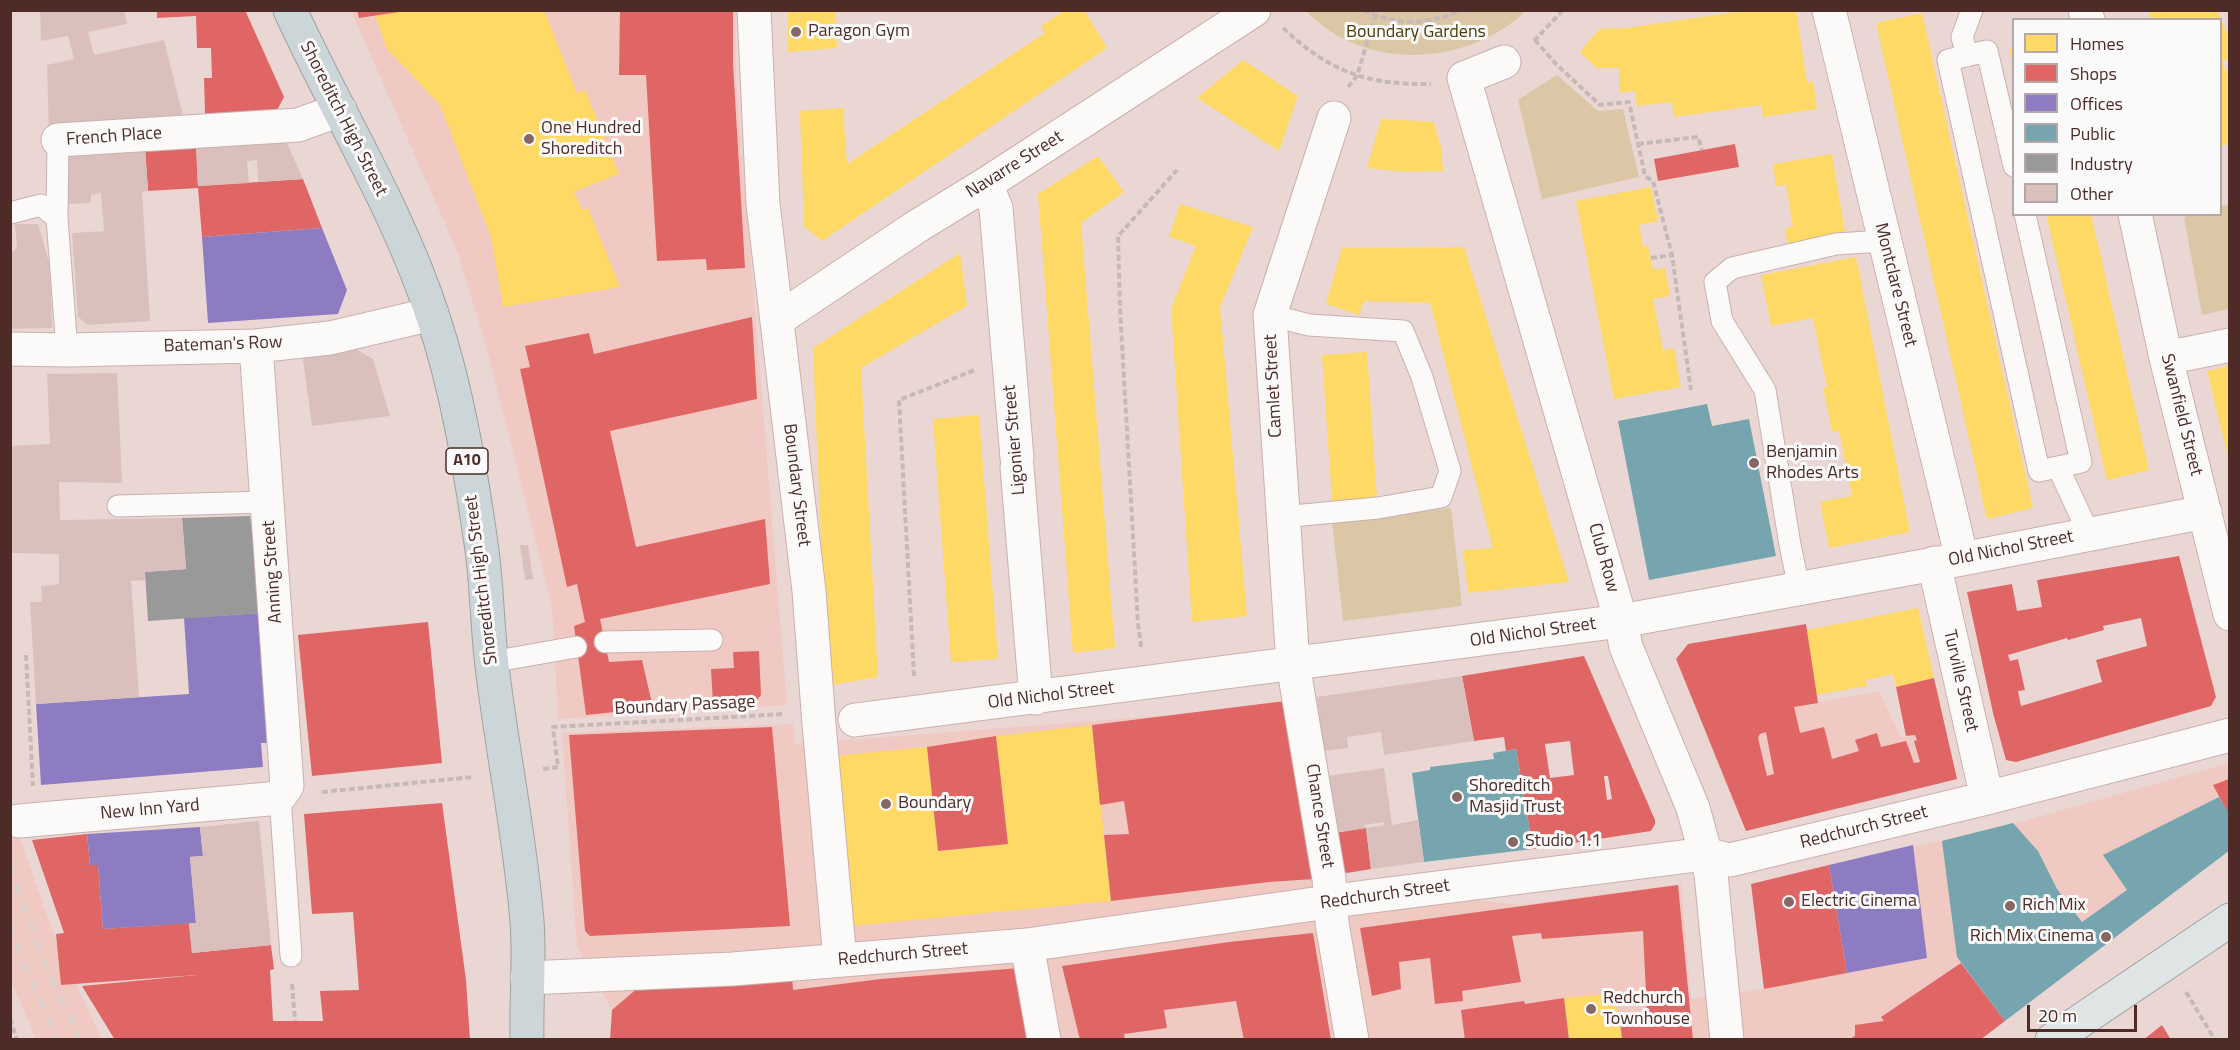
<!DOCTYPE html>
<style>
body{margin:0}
#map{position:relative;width:2240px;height:1050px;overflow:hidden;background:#ead7d4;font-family:"Titillium Web",sans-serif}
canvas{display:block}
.frame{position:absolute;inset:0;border:12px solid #4e2b27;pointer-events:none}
.legend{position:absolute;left:2012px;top:18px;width:210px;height:198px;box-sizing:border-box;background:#fafafa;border:2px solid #b5a7a6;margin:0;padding:8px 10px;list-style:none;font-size:18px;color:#4e2b27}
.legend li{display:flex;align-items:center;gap:12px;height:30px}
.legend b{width:30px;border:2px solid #b5a7a6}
.scale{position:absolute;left:2027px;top:1005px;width:110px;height:27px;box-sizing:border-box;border:3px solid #4e2b27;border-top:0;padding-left:8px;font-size:18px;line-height:21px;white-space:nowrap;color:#4e2b27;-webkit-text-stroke:4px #fafafa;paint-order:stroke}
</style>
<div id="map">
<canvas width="2240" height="1050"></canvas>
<div class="frame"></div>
<ul class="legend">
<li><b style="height:16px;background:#ffd966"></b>Homes</li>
<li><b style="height:16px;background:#e06666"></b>Shops</li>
<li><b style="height:16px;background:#8e7cc3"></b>Offices</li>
<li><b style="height:16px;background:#76a5af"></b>Public</li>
<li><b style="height:16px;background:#999"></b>Industry</li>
<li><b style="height:16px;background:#dac0bc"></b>Other</li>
</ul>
<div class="scale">20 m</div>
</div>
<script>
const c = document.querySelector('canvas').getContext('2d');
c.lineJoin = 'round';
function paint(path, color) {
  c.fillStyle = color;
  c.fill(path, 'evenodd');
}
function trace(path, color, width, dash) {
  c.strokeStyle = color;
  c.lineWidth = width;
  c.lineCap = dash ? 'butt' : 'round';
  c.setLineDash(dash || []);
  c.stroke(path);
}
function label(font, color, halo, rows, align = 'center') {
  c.font = font + ' "Titillium Web",sans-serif';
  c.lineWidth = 6;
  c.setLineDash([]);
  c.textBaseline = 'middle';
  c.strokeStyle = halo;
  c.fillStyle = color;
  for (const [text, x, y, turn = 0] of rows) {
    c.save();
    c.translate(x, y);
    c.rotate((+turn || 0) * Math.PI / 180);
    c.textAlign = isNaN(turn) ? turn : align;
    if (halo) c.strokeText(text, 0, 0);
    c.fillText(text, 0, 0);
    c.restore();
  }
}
const built = new Path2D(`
 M351 11H736V76L787 705 558 719 552 606 486 345 457 251Z
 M1879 691 1901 738 1915 735 1917 740 1946 732 1957 779 1746 831 1714 756 1726 753 1760 736 1758 724 1794 707Z
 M1198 713 1341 884 1519 905 1681 884 1691 999 1764 989 1751 884 2013 824 2229 763V850L1980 1039H610L612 1010 577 947 562 733 793 724 795 744Z
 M10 810 59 949 102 1039H36L11 981Z`);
const green = new Path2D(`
 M1306 11H1526C1466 67 1365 72 1306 11Z
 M1557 75 1598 111 1623 109 1639 177 1542 199 1518 100Z
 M2229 204V309L2202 315 2184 217 2192 215 2220 214 2221 206Z
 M1451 508 1462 606 1343 621 1332 522Z`);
const homes = new Path2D(`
 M409 10H544L577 93 585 90 619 174 574 192 582 210 588 208 620 287 503 307 491 237 440 105 387 49 375 15Z
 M788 10H835L837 48 788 52Z
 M1065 10H1084L1107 48 822 241 804 226 800 111 843 108 847 164 1045 33 1041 26Z
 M1750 10H1796L1807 83 1813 81 1817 109 1763 117 1761 105 1674 117 1672 102 1637 106 1635 91 1619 93V68H1596L1580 52 1599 29 1626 28Z
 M2148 10H2217L2229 38V58L2222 62 2229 78V143L2220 147V20H2152Z
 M1922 13 2033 508 1987 519 1876 23Z
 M2013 48V66L2009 49Z
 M1243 60 1298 96 1279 151 1197 98Z
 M1381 119 1434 122 1441 147 1443 171 1407 172 1367 168Z
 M1832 154 1846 238 1788 247 1785 228 1793 227 1786 185 1776 186 1773 164Z
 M1098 156 1124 192 1081 223 1115 648 1073 653 1038 194Z
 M1651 187 1658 221 1639 225 1643 247 1648 246 1653 270 1665 268 1670 296 1653 299 1663 350 1674 348 1681 387 1614 399 1576 201Z
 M1180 204 1253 227 1220 307 1247 616 1192 622 1171 309 1196 246 1169 237Z
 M2046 214H2091L2149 470 2107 480Z
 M1464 247 1569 582 1468 593 1463 550 1493 548 1430 303 1364 301 1359 315 1326 304 1342 248Z
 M960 253 967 306 861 368 878 677 827 686 813 348Z
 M1856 257 1910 532 1829 548 1820 502 1852 496 1839 431 1832 432 1823 387H1827L1813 318 1771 326 1761 275Z
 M1367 352 1377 498 1332 501 1322 355Z
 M2229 366V461L2207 371Z
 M979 415 998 659 951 662 933 419Z
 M1918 608 1934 678 1896 687 1893 674 1866 680 1867 686 1816 695 1807 630Z
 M1092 725 1111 901 852 926 835 756 927 747 938 851 1008 844 996 736Z
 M1614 993 1622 1040H1569L1564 998Z`);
const shops = new Path2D(`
 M157 10H245L284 97 276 112 205 114 204 78H212L211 48H197L196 16 157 18Z
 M357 10H399V12L359 18Z
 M620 10H733V64L745 268 707 270 706 259 657 261 646 75H619Z
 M1735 144 1739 167 1658 181 1654 159Z
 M196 145 198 186 303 179 322 228 202 237 198 188 148 191 145 148Z
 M752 317 757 399 610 431 636 547 765 519 770 584 600 619 609 662 642 660 653 708 586 715 574 626 585 622 577 584 567 587 520 369 530 367 525 346 589 333 594 354Z
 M2179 556 2216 697 2211 706 2016 762 2006 760 1993 713 1967 592 2012 584 2017 611 2042 607 2037 580ZM2141 618 2147 646 2096 660 2102 682 2021 706 2018 691 2025 690 2018 659 2010 661 2008 655 2067 638 2068 640 2104 630 2103 626Z
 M428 622 442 763 312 776 298 635Z
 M1806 624 1818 703 1794 707 1800 733 1824 727 1832 759 1859 751 1855 740 1877 733 1881 747 1906 741 1914 763 1920 762 1914 741 1917 740 1915 735 1906 736 1896 687 1934 678 1957 779 1746 831 1676 659 1688 644ZM1766 732 1774 774 1767 776 1758 738 1760 734Z
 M759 651 761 695 755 702 713 704 711 669 734 668 733 652Z
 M1584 656 1655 820V824L1651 831 1533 849 1516 749 1506 751 1504 737 1474 741 1462 676ZM1570 741 1574 775 1550 778 1545 744ZM1604 776H1608L1612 799 1607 800Z
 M1293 700 1314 879 1269 882 1111 901 1104 835 1129 834 1124 801 1100 805 1092 725Z
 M772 727 790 926 590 936 585 931 569 735Z
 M996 736 1008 844 938 851 927 747Z
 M2229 779V815L2213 785Z
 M442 803 466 980 470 1040H115L82 986 197 975 61 985 56 934 64 933 32 840 87 834 90 865H98L103 929 189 923 192 953 271 945 274 969 270 970 273 1021H323L320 991 359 990 353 912 312 914 304 814Z
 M1366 828 1371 869 1347 873 1339 868 1334 833Z
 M1829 865 1847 973 1764 989 1751 884Z
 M1678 885 1693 1040H1622L1620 1019 1647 1016 1643 931 1542 939 1541 933 1512 936 1521 982 1462 991 1463 1001 1435 1004 1430 958 1399 962 1401 989 1372 996 1360 928Z
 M1313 933 1331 1040H1244L1236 1001 1164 1010 1167 1028 1124 1034 1125 1040H1080L1062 966 1229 942Z
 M1961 963 2005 1021 1980 1040H1848L1855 1036V1025L1884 1021 1881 1017Z
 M1020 968 1032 1040H610L612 1010 640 986 792 975 793 990 881 979Z
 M1564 998 1569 1040H1465L1461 1010 1524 1001 1525 1004Z
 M2162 1025 2171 1040H2143Z`);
const offices = new Path2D(`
 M322 228 347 290 338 314 208 323 202 237Z
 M263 613 272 743H261L263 767 41 785 36 704 189 694 184 618Z
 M200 827 203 856 190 857 196 923 103 929 98 865H90L87 834Z
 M1913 845 1927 958 1847 973 1829 865Z`);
const public = new Path2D(`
 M1707 404 1712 426 1749 419 1776 556 1649 580 1618 421Z
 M1516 749 1533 849 1424 862 1412 773 1430 770V767L1494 759 1493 753Z
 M2219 797 2230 815V850L2005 1021 1957 957 1942 841 2013 823 2038 851 2057 889 2082 922 2127 890 2103 855Z`);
const industry = new Path2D(`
 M250 516 263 613 148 621 145 572 186 569 182 518Z`);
const building = new Path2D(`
 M40 10H124L127 24 88 32 94 55 164 40 185 124 49 136 47 65 74 59 68 36 41 41Z
 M286 141 303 179 258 182 257 160 247 161 249 183 198 186 196 145Z
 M145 148 148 191 142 192 150 321 88 325 78 317 72 233 104 231 101 193 91 195V203L69 204 65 154Z
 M15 224H38L50 266 52 328 10 329V254L17 248Z
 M349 345 373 359 390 416 312 426 302 352Z
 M117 373 122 483 59 482 60 520 182 518 186 569 145 572V580L131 581 139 697 36 704 30 602H42L41 586 59 584V554L12 553 11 446 50 444 47 374Z
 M520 545H528L533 579 525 580Z
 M1462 676 1474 741 1384 755 1381 732 1347 737 1348 748 1324 751 1317 697Z
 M1384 768 1392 825 1418 820 1424 862 1371 869 1366 828 1384 825V822L1364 825 1366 828 1334 833 1327 776Z
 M259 821 271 945 192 953 189 923H196L190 857 203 856 200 827Z`);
const path = new Path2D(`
 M1364 10C1394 26 1430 25 1461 10
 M1283 28C1330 72 1367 85 1431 84
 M1535 40 1556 64 1600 105 1629 102 1645 176 1653 181 1672 255 1691 390
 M1534 41 1563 10
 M1348 87 1357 76 1377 10
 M1638 144 1698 137 1702 150
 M1651 258 1672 255
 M1141 647 1138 624 1120 308 1118 236 1177 170
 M26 655 33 786
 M914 676 899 400 975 370
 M543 769 558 767 553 727 784 714
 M322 792 473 777
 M292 984 295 1021
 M2186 992 2215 1040
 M10 1019 17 1040`);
const lane = new Path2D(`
 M1967 56 1962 37 1972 10
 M58 140 57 218 67 350
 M2014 166 1987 51 1948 60 2039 471 2081 462 2025 214
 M10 213 41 205 57 218
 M1270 315 1309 325 1403 331 1422 377 1450 471 1441 497 1378 508 1282 517
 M2058 467 2089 534
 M118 506 268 502
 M1799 588 1790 545 1765 390 1722 321 1715 282 1732 268 1836 244 1884 241
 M605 642 712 640
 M491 662 576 647
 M280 796 291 956`);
const street = new Path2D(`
 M754 10 763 204 809 591 819 724 840 960
 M1829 10 1962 559
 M2085 10 2088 20
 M1504 62 1464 78 1621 621 1626 647 1693 808 1711 874 1727 1040
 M1334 118 1270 315 1293 664 1329 879 1332 923 1352 1040
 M58 140 298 125 340 110
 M986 184 996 208 1017 458
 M2135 214 2166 358 2230 614
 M777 320 916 227 986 184 1254 10
 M10 349 67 350 256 346 330 338 432 314
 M2166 358 2230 345
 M1017 467 1036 698
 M1934 563 1987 798
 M855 720 1621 621 1962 559 2205 512
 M19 821 269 799 280 796 287 786 256 346
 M1027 945 1044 1040
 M527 978 733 969 1027 945 1349 899 1705 854 1730 860 1987 798 2230 735`);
const primary = new Path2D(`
 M2052 1040 2230 920`);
const highway = new Path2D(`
 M290 10C337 113 398 209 433 317 457 389 470 467 481 543 487 583 487 625 492 666 502 751 520 836 527 921 530 960 526 1000 527 1040`);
const rail = new Path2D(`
 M10 865 41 955 80 1040
 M10 925 23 962 58 1040`);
const markers = [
 [796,32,6,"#856764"],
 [529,139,6,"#856764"],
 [1754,463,6,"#856764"],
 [1457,797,6,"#856764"],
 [886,804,6,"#856764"],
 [1513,842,6,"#856764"],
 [1789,902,6,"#856764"],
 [2010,906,6,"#856764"],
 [2106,937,6,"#856764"],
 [1591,1009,6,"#856764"]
];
const shields = [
 [467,461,42]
];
const shieldNames = [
 ["A10",467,461]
];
const poiNames = [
 ["Paragon Gym",808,32],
 ["One Hundred",541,129],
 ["Shoreditch",541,150],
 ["Benjamin",1766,453],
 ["Rhodes Arts",1766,474],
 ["Shoreditch",1469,787],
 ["Masjid Trust",1469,808],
 ["Boundary",898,804],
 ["Studio 1.1",1525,842],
 ["Electric Cinema",1801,902],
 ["Rich Mix",2022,906],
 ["Rich Mix Cinema",2094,937,"right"],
 ["Redchurch",1603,999],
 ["Townhouse",1603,1020]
];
const parkNames = [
 ["Boundary Gardens",1416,33]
];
const streetNames = [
 ["Shoreditch High Street",343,119,63],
 ["French Place",114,137,-4],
 ["Navarre Street",1015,165,-32],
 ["Montclare Street",1895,285,76],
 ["Bateman's Row",223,345,-2],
 ["Camlet Street",1274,386,-93],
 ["Swanfield Street",2181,415,76],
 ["Ligonier Street",1015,440,-95],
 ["Boundary Street",796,485,83],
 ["Old Nichol Street",2011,549,-11],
 ["Club Row",1603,558,74],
 ["Anning Street",273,572,-94],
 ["Shoreditch High Street",482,580,-97],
 ["Old Nichol Street",1533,633,-8],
 ["Turville Street",1960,681,77],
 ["Old Nichol Street",1051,696,-7],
 ["Boundary Passage",685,706,-3],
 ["New Inn Yard",150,810,-5],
 ["Chance Street",1319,816,81],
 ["Redchurch Street",1864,828,-14],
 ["Redchurch Street",1385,895,-8],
 ["Redchurch Street",903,955,-5]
];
paint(built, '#f1c9c3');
paint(green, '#dbc6a6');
paint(homes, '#ffd966');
paint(shops, '#e06666');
paint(offices, '#8e7cc3');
paint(public, '#76a5af');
paint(industry, '#999');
paint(building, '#dac0bc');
trace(lane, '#c9b0ae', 23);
trace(street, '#c9b0ae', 35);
trace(primary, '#9fa1a1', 35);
trace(highway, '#9fa1a1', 35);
trace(path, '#c5bab7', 4, [6, 3]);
trace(lane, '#fcf9f9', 21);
trace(street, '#fcf9f9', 33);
trace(primary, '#dfe4e5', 33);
trace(highway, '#ccd5d7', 33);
trace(rail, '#d9d2d1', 4.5, [10, 10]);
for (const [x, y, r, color] of markers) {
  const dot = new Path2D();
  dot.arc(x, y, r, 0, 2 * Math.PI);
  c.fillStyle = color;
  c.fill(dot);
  trace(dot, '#fafafa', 2);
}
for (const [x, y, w] of shields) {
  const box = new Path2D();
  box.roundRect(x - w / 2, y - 13, w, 26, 4.5);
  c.fillStyle = '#fafafa';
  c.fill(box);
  trace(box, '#4e2b27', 1.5);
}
label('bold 16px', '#4e2b27', null, shieldNames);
label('18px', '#4e2b27', '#fafafa', poiNames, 'left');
label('18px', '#4c3b09', '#fafafa', parkNames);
label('18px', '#4e2b27', '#fafafa', streetNames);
</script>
